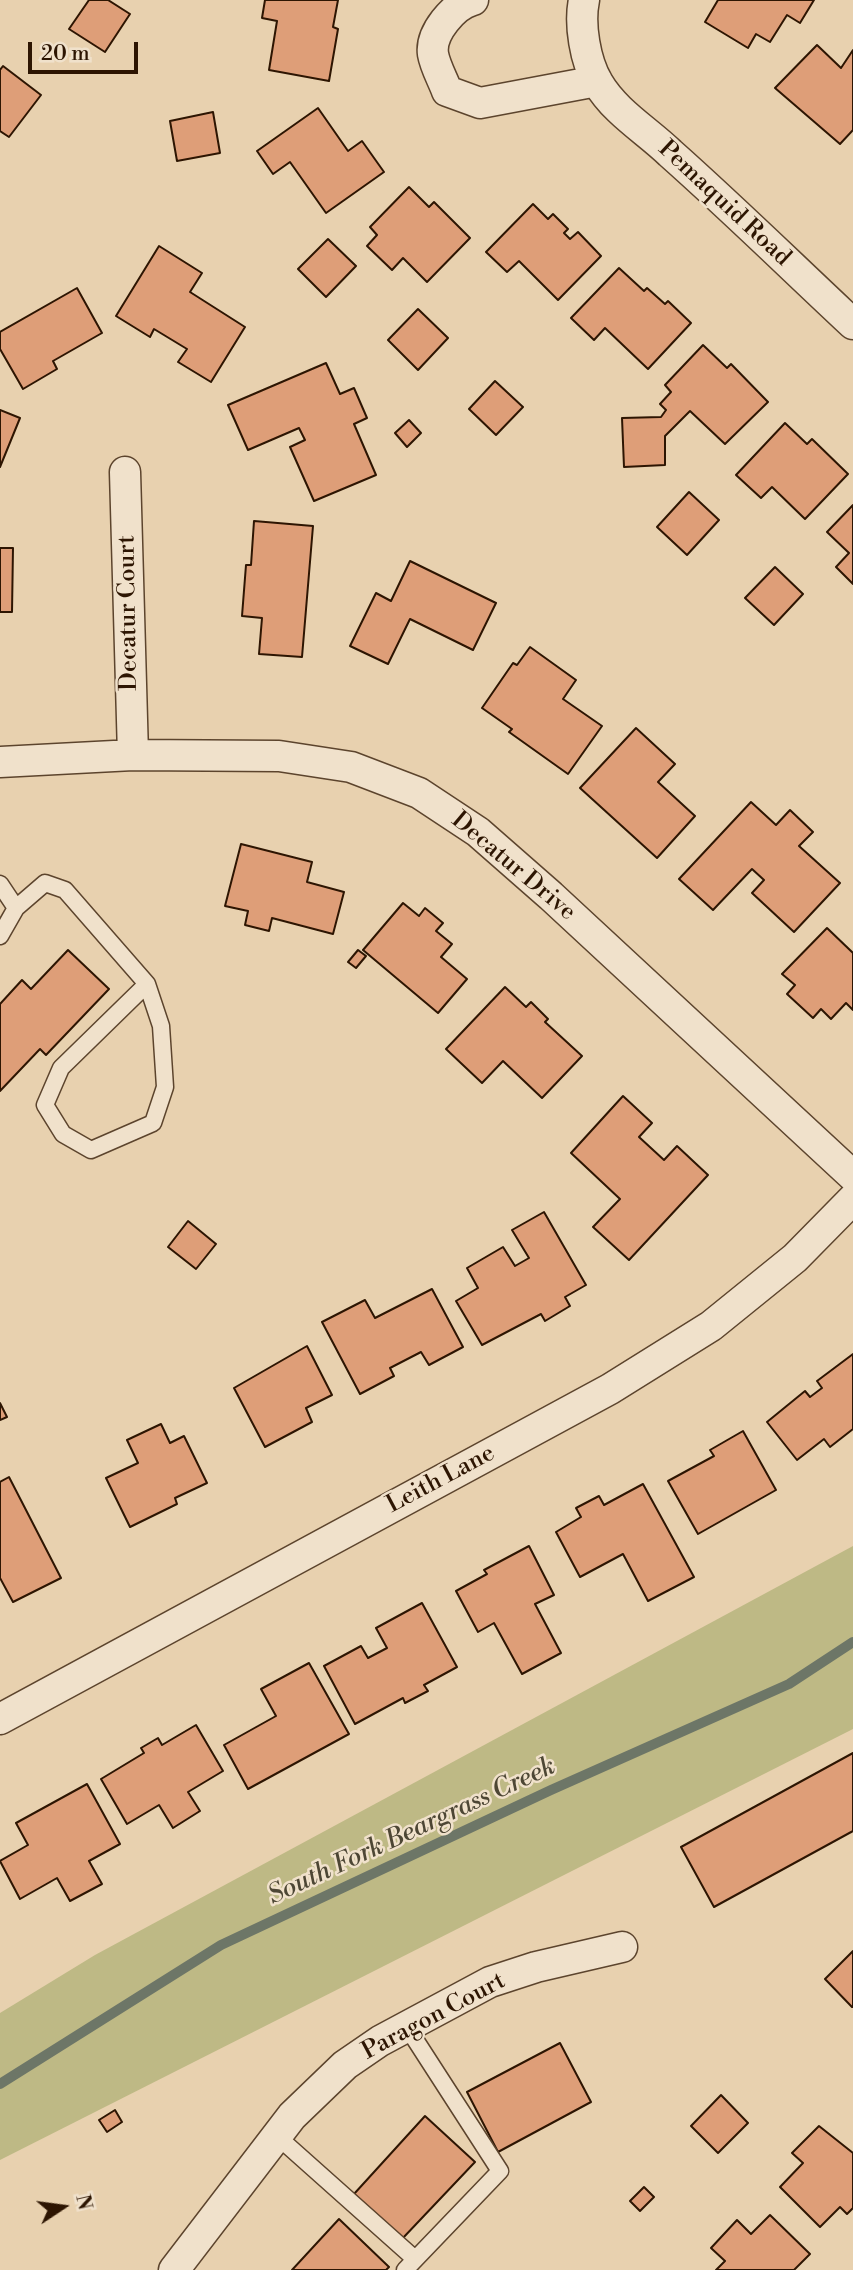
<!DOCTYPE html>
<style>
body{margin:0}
#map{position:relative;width:853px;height:2270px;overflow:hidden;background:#e8d1af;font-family:"Libre Bodoni",serif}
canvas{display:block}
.north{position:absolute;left:28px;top:2172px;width:70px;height:70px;-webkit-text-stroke:5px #f0e1cb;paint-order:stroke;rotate:77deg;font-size:19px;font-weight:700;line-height:28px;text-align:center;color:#2d1502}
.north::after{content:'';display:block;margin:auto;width:24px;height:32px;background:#2d1502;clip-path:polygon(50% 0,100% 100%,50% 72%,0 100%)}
.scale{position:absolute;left:28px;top:42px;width:110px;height:32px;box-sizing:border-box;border:4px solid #2d1502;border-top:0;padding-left:9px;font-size:21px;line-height:24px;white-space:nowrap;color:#2d1502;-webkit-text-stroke:5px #f0e1cb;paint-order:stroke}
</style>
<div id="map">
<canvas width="853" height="2270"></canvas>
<div class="north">N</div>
<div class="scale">20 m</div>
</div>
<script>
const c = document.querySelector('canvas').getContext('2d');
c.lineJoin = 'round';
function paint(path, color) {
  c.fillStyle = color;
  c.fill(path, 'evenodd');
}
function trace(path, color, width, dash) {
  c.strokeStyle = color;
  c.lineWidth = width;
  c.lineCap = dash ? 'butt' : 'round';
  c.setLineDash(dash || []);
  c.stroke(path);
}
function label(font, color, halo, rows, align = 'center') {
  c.font = font + ' "Libre Bodoni",serif';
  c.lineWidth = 5;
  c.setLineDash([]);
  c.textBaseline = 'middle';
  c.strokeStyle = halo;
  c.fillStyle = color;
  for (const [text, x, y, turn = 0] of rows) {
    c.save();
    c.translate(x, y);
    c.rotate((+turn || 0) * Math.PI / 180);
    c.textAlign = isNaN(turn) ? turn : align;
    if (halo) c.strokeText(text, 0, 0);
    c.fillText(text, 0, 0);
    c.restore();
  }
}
const green = new Path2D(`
 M853 1546V1729L0 2160V2013L95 1955Z`);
const stream = new Path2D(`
 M0 2084 221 1945 551 1790 789 1684 853 1642`);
const building = new Path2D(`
 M89 0H108L130 14 105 52 69 29Z
 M265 0H338L333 27 338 29 329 81 269 70 277 21 262 18Z
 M718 0H814L800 23 787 15 770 42 756 34 748 48 705 22Z
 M817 45 841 68 853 50V130L840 144 775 88Z
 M3 66 41 95 9 137 0 131V70Z
 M318 108 348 151 362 141 384 172 326 213 290 162 273 174 257 151Z
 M213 112 220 153 177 161 170 121Z
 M409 187 429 207 434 202 470 238 427 282 403 258 392 270 367 246 377 235 370 227Z
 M533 204 548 219 553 214 568 229 564 233 570 239 578 232 601 256 558 300 519 261 507 272 486 252Z
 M328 239 356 266 326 297 298 269Z
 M159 246 202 273 190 292 245 327 211 382 178 362 187 349 154 329 150 337 116 316Z
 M619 268 644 291 647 288 665 304 668 301 691 323 648 369 605 328 594 340 571 318Z
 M77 288 102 333 53 361 57 369 23 389 0 349V332Z
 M418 309 448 338 418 370 388 340Z
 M703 345 727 368 731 364 768 402 725 444 690 411 665 436V465L624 467 622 418 661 417 666 410 660 404 671 392 665 385Z
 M326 363 340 394 354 388 367 418 354 424 376 475 314 501 290 447 305 440 299 428 248 450 228 405Z
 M495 381 523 407 496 435 469 409Z
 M0 410 20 418 0 467Z
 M409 420 421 433 407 447 395 433Z
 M785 423 807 444 812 439 848 474 805 519 772 487 761 498 736 475Z
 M689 492 719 520 687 555 657 527Z
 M853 505V584L836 567 849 553 827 532Z
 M254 521 313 526 302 657 259 654 262 618 242 616 246 565H251Z
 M0 548H13L12 612H0Z
 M410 561 496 603 473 650 410 619 388 664 350 646 376 593 391 601Z
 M775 567 803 594 774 625 745 598Z
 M530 647 576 680 563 699 602 726 568 774 509 732 512 729 482 708 513 663 517 665Z
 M636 728 675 764 658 782 695 816 657 858 580 788Z
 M751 802 776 825 790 810 813 832 799 846 840 883 794 932 752 893 764 880 752 869 713 910 679 879Z
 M241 844 312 862 307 882 344 892 333 934 272 918 269 931 245 925 248 911 225 906Z
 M403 903 419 916 425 908 443 923 436 931 452 944 441 957 467 979 438 1013 363 950Z
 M827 928 853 953V1010L846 1003 831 1019 821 1009 813 1018 787 994 795 985 782 974Z
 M68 950 109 989 46 1055 40 1049 0 1091V1004L22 980 31 989Z
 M358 950 366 956 356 968 348 962Z
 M505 987 526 1007 531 1002 548 1019 545 1022 582 1056 542 1098 503 1061 482 1083 446 1049Z
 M623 1096 652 1123 639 1137 664 1160 677 1146 708 1175 629 1260 593 1227 620 1199 571 1153Z
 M544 1212 586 1285 565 1297 570 1306 545 1321 541 1314 482 1345 456 1301 478 1288 467 1268 503 1247 515 1266 529 1258 512 1230Z
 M188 1221 216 1244 196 1269 168 1247Z
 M432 1289 463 1347 429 1365 421 1352 390 1368 394 1376 360 1394 322 1322 365 1300 375 1318Z
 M307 1346 332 1395 306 1408 312 1422 265 1447 234 1388Z
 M853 1354V1429L830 1447 824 1439 797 1460 767 1422 805 1391 810 1397 822 1388 817 1381Z
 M0 1403 7 1417 0 1420Z
 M161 1424 170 1443 184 1436 207 1483 175 1498 177 1504 130 1527 106 1478 138 1463 127 1440Z
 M743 1431 776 1490 698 1534 668 1481 714 1456 710 1450Z
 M9 1477 61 1578 13 1602 0 1578V1482Z
 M643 1484 694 1577 648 1601 623 1554 580 1577 556 1532 581 1517 576 1508 599 1496 604 1505Z
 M529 1546 554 1595 535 1604 561 1653 522 1674 494 1623 478 1632 456 1591 487 1574 484 1570Z
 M422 1603 457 1667 424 1685 428 1691 405 1703 403 1698 355 1724 324 1666 361 1646 368 1658 387 1648 376 1628Z
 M309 1663 349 1734 248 1789 224 1745 276 1716 261 1689Z
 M196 1725 223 1771 188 1792 200 1811 173 1828 159 1805 127 1824 101 1779 144 1753 141 1748 158 1738 162 1745Z
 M853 1753V1831L714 1907 681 1847Z
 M87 1784 120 1844 89 1861 102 1884 70 1901 57 1878 20 1899 0 1861 28 1845 16 1823Z
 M853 1951V2007H852L825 1979Z
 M560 2043 591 2102 498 2152 467 2092Z
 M721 2095 748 2123 718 2153 691 2126Z
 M115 2110 122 2122 107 2132 99 2120Z
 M425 2116 475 2162 402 2239 354 2194Z
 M819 2126 853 2153V2208L847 2214 840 2207 820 2227 780 2187 803 2163 792 2153Z
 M644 2187 654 2197 640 2211 630 2201Z
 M770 2215 810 2254 794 2270H716L725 2261 711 2248 737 2220 751 2234Z
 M339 2219 389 2267 386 2270H292Z`);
const service = new Path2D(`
 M0 884 16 908
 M0 936 16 908 45 883 65 890 147 984 161 1026 165 1087 153 1123 91 1150 63 1134 45 1105 61 1068 147 984
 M277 2136 415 2259
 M405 2270 500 2171 407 2027`);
const minor = new Path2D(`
 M473 0C454 5 430 33 433 54 435 66 443 80 447 91L480 103 597 81
 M584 0C579 24 585 61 598 83 615 112 646 130 670 153 732 208 792 267 853 324
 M125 472 133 755
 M0 762 133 755 279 756 351 767 419 793 478 832 551 896 853 1176
 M0 1719 610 1389 711 1326 795 1258 853 1199
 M174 2270 292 2116 345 2065 380 2041 490 1982 536 1967 622 1947`);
const streetNames = [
 ["Pemaquid Road",724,204,43],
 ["Decatur Court",129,613,-91],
 ["Decatur Drive",513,867,40],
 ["Leith Lane",441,1480,-28],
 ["Paragon Court",434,2017,-28]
];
const waterNames = [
 ["South Fork Beargrass Creek",412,1832,-25]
];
paint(green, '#beb985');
trace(stream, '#6d7667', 10);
paint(building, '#de9e78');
trace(building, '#2d1502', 2);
trace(service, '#5c442d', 19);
trace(minor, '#5c442d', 33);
trace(service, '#f0e1cb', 16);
trace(minor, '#f0e1cb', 30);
label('24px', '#2d1502', '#f0e1cb', streetNames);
label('italic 26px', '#4d4634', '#f0e1cb', waterNames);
</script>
